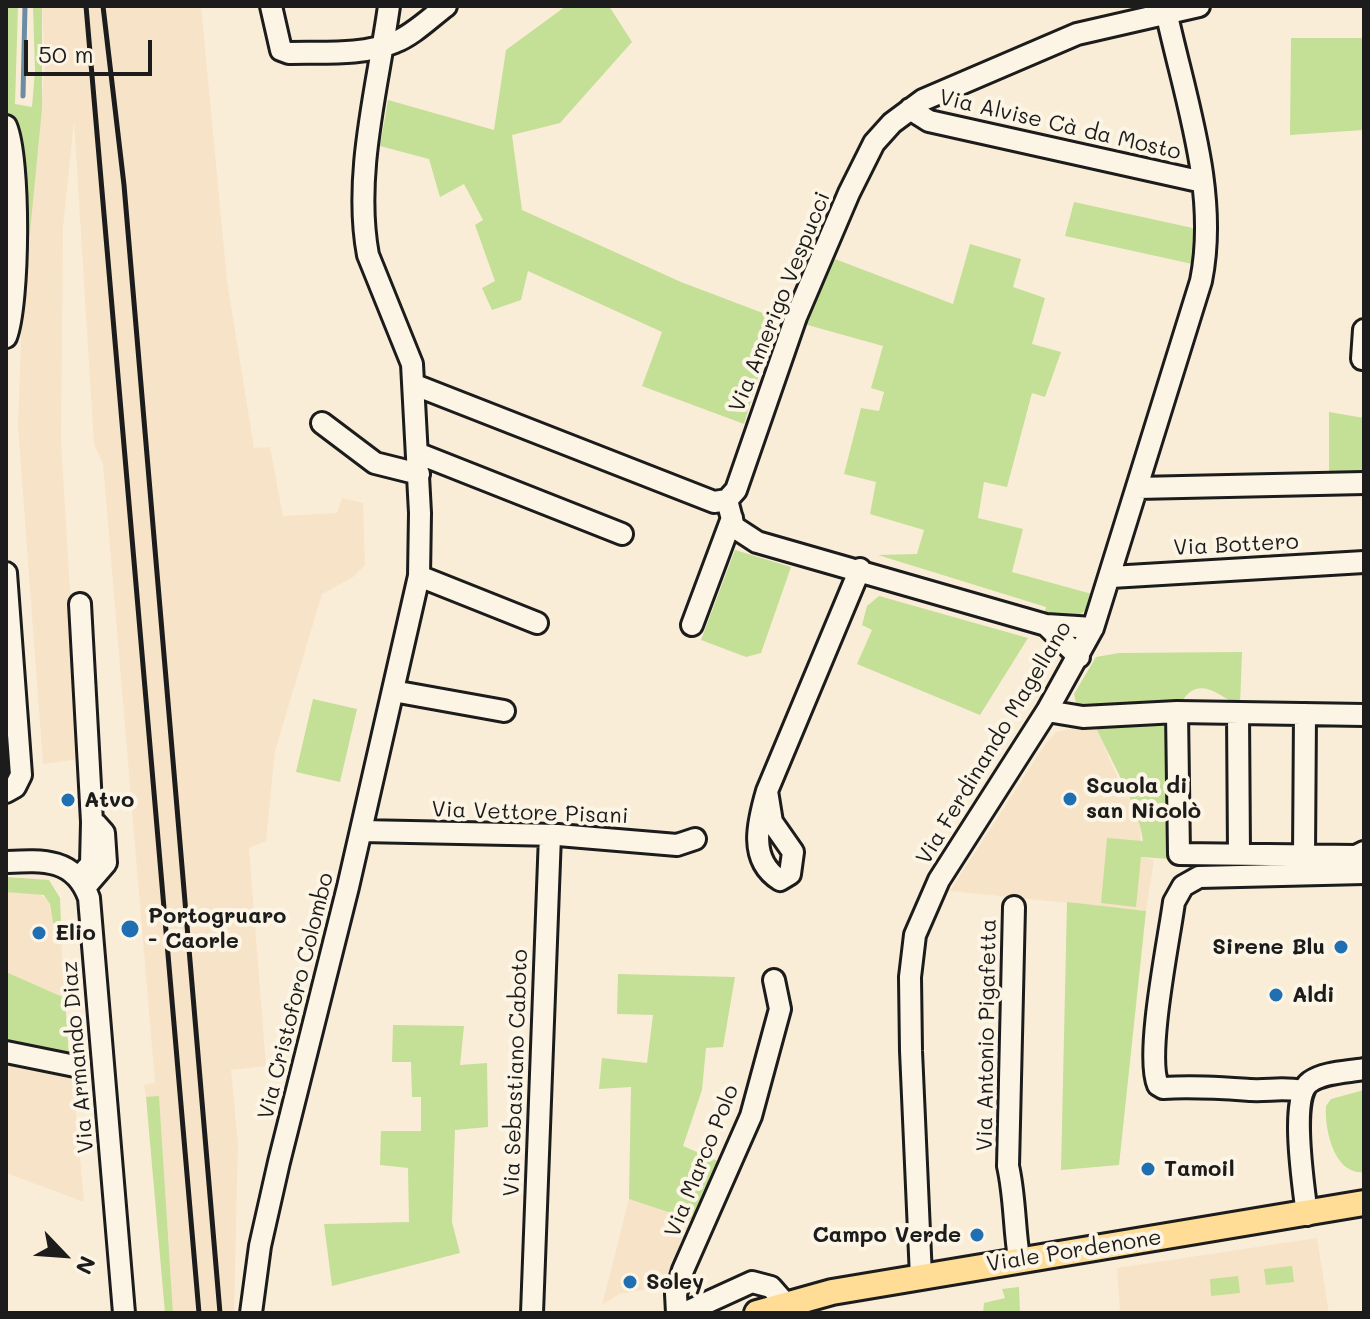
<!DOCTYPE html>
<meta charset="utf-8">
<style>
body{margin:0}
#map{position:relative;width:1370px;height:1319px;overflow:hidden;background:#faedd8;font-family:Mali,sans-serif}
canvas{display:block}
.frame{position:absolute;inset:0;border:8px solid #1c1c1c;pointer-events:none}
.north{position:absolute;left:24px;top:1215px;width:80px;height:80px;-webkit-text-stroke:6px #fcf5e5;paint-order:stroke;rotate:115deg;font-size:22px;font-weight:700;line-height:32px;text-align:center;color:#1c1c1c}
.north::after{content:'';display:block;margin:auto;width:28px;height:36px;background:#1c1c1c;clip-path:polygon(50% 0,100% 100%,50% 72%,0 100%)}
.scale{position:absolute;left:24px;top:40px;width:128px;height:36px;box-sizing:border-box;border:4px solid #1c1c1c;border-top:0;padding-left:10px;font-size:24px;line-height:28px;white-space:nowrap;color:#1c1c1c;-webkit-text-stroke:6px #fcf5e5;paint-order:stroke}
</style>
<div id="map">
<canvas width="1370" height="1319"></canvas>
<div class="frame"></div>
<div class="north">N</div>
<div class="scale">50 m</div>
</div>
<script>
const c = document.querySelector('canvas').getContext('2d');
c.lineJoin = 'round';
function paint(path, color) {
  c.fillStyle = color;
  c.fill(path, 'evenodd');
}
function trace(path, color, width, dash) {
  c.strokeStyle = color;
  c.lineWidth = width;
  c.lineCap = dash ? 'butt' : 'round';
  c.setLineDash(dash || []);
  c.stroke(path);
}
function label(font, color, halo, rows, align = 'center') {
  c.font = font + ' Mali,sans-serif';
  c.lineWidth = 8;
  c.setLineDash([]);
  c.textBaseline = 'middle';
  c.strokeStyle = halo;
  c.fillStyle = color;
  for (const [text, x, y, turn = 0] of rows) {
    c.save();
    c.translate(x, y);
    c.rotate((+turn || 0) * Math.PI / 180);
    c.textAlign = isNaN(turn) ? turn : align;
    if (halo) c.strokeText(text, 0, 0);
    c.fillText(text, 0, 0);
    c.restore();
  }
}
const built = new Path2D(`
 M42 6H201L227 281 254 448 270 447 283 516 337 513 342 498 363 503 365 565 353 577 322 594 275 751 266 841 249 848 266 1066 231 1070 238 1143 234 1313H173L159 1097H146L144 1085 155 1083 103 464 94 444 74 121 63 227 61 441 80 759 43 764 18 427 22 313 45 64Z
 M1094 723 1119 781 1140 817 1141 857 1154 860 1146 911 950 891 1044 746 1056 732Z
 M6 892H35L48 899 53 923H60L65 998 6 972Z
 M6 1065 73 1079 84 1202 6 1173Z
 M629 1199 692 1220 669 1285 619 1294 602 1305Z
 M1317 1238 1329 1313H1120L1117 1268Z`);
const green = new Path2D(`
 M7 6H18L15 104 32 107 35 71 33 6H42V108L26 273 11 124 6 112Z
 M566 6H609L632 42 560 123 512 135 522 210 681 282 776 318 744 424 642 386 662 332 528 271 521 300 492 310 482 288 495 281 475 225 483 220 464 184 440 197 429 159 380 146 388 100 494 130 506 50Z
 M1291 38H1364V130L1290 135Z
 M1074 202 1202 230 1197 265 1065 236Z
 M970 244 1021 259 1013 287 1045 298 1032 344 1061 352 1045 397 1032 393 1007 487 984 482 978 518 1023 529 1012 572 1092 594 1086 610 1074 619 1044 615 1046 607 878 555 917 554 924 530 870 514 876 482 844 474 861 408 879 411 884 392 871 388 883 346 804 324 835 259 953 304Z
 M1329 412 1364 418V473L1329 474Z
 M735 550 791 567 761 653 746 657 701 640Z
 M879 596 1028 638 980 715 857 664 872 630 862 625 867 606Z
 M1242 652 1240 706C1221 698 1199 672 1181 703L1090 713 1076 703 1074 694 1096 657 1119 653Z
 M313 699 357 709 340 782 296 772Z
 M1167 722 1170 859 1141 857 1136 907 1101 903 1107 838 1143 841C1139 806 1109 758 1094 723Z
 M6 877 49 880 60 898 61 923H53L50 904 44 895 6 892Z
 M1067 902 1146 911 1119 1165 1061 1170Z
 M6 972 65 998 69 1057 6 1045Z
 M618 974 735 977 723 1047 706 1048 702 1090 683 1146 720 1162 692 1220 629 1199 631 1087 599 1089 602 1058 647 1063 653 1015 617 1014Z
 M393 1025 464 1026 460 1065 487 1063 488 1127 455 1130 452 1222 460 1253 332 1286 324 1224 409 1222 408 1168 380 1165 381 1131H421V1097H412L411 1062H392Z
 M1364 1090V1172C1335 1176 1324 1130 1326 1106L1331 1099Z
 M159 1096 173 1313H165L146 1097Z
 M1292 1266 1294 1282 1266 1285 1264 1269Z
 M1238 1276 1240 1293 1211 1296 1210 1279Z
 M1019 1287 1020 1313H983L984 1303 1005 1298 1002 1289Z`);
const stream = new Path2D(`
 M23 96 25 6`);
const minor = new Path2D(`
 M271 6 281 50 289 53C323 52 362 56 395 42 413 35 430 18 446 6
 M910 109 929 121 1203 182
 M6 126C20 159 19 303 6 337
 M1362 359 1364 330
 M415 385 714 502 727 500 736 490 796 317 849 193 874 143 892 123 923 100 1077 34 1199 6
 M322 423 375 463 419 474
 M417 453 622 534
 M1137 488 1364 483
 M727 500 734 527 757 542 1046 625 1079 657
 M6 573 21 775 15 787 6 792
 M419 576 537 623
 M1111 577 1364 562
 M692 625 732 518
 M1046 625 1093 628
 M393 691 504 711
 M1047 711 1083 717 1177 712 1364 715
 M1177 712 1179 854 1356 856 1364 852
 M1238 713 1239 854
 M767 791 772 822 793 852 790 874 780 880C748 860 758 822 767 791L860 569
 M361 831 558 835 677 845 695 839
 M1304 856 1305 714
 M6 862C43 860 75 858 89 898L124 1313
 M79 877 91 864 92 822 80 604
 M87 885 106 863 104 833 96 824
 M1014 907 1008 1166C1015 1197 1014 1227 1019 1258
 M6 1052 75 1066
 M1301 1091C1283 1087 1269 1091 1251 1090 1221 1088 1194 1086 1163 1088L1158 1085C1145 1055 1169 940 1174 902L1183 886 1199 877 1364 873
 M1307 1215C1304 1189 1289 1096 1310 1082 1324 1072 1348 1072 1364 1069
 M921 1277 911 1051 910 977 915 935 939 880 1047 711 1093 628 1201 281C1219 192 1185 99 1166 11
 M251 1313 260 1246 279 1162 348 887 419 576 420 513 412 364 368 255C353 175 378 86 389 6
 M532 1313 550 835
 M677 1313 676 1294 683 1270 751 1116 780 1009 774 980
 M684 1313 752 1282 771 1287 785 1303`);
const major = new Path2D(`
 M757 1313 832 1292 1364 1203`);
const rail = new Path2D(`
 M86 6 199 1313
 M103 6 124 185 220 1313`);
const markers = [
 [1070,799,8,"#1f6fb2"],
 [68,800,8,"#1f6fb2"],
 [130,929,10,"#1f6fb2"],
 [39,933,8,"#1f6fb2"],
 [1341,947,8,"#1f6fb2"],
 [1276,995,8,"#1f6fb2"],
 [1148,1169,8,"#1f6fb2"],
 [977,1235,8,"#1f6fb2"],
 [630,1282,8,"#1f6fb2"]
];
const streetNames = [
 ["Via Alvise Cà da Mosto",1060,125,13],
 ["Via Amerigo Vespucci",780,302,-68],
 ["Via Bottero",1236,545,-3],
 ["Via Ferdinando Magellano",994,743,-59],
 ["Via Vettore Pisani",530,813,2],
 ["Via Cristoforo Colombo",296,996,-76],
 ["Via Antonio Pigafetta",987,1035,-89],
 ["Via Armando Diaz",78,1057,-95],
 ["Via Sebastiano Caboto",516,1073,-88],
 ["Via Marco Polo",702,1161,-68],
 ["Viale Pordenone",1074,1251,-9]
];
const poiNames = [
 ["Scuola di",1086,786],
 ["san Nicolò",1086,811],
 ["Atvo",84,800],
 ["Portogruaro",148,916],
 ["- Caorle",148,941],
 ["Elio",55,933],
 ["Sirene Blu",1325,947,"right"],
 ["Aldi",1292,995],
 ["Tamoil",1164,1169],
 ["Campo Verde",961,1235,"right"],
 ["Soley",646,1282]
];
paint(built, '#f7e3c8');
paint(green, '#c4df96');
trace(stream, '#6c8ba4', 5);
trace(minor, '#1c1c1c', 26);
trace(major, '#1c1c1c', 30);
trace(minor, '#fcf5e5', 20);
trace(major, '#ffdd96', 24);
trace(rail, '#1c1c1c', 5);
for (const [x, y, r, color] of markers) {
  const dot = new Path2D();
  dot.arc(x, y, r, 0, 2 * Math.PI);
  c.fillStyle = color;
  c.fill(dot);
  trace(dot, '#fcf5e5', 3);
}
label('22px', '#1c1c1c', '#fcf5e5', streetNames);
label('bold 22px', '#1c1c1c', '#fcf5e5', poiNames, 'left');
</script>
